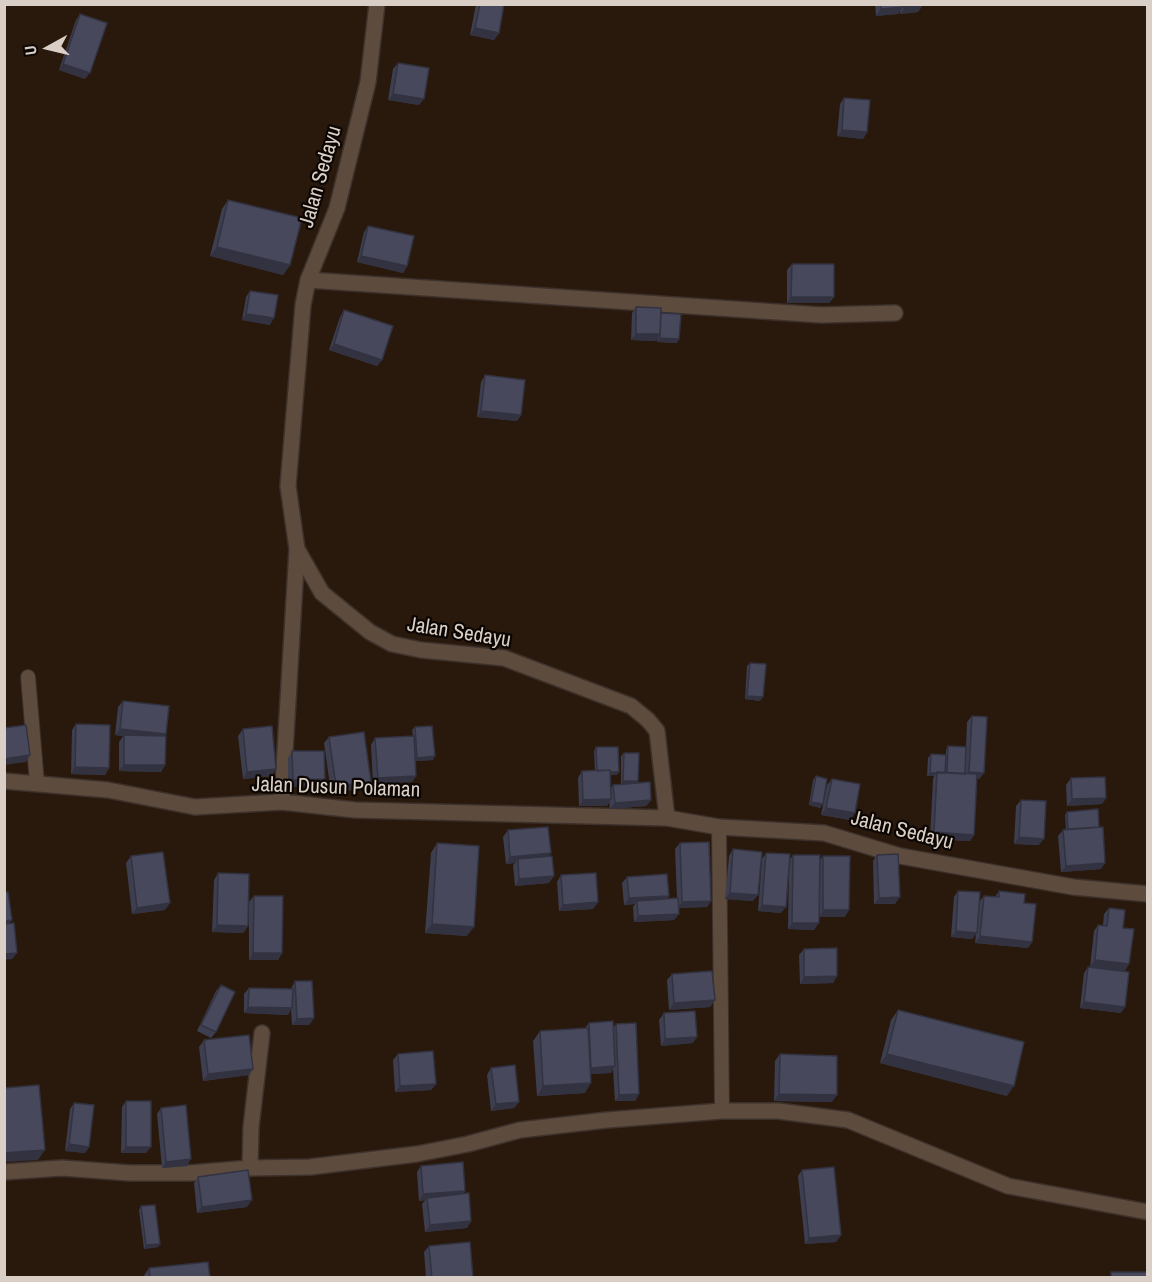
<!DOCTYPE html>
<style>
body{margin:0}
#map{position:relative;width:1152px;height:1282px;overflow:hidden;background:#29190d;font-family:"Archivo Narrow",sans-serif}
canvas{display:block}
.frame{position:absolute;inset:0;border:6px solid #dacfc7;pointer-events:none}
.north{position:absolute;left:18px;top:18px;width:60px;height:60px;-webkit-text-stroke:4px #0c0603;paint-order:stroke;rotate:262deg;font-size:16px;font-weight:700;line-height:24px;text-align:center;color:#dacfc7}
.north::after{content:'';display:block;margin:auto;width:21px;height:27px;background:#dacfc7;clip-path:polygon(50% 0,100% 100%,50% 72%,0 100%)}
</style>
<div id="map">
<canvas width="1152" height="1282"></canvas>
<div class="frame"></div>
<div class="north">U</div>
</div>
<script>
const c = document.querySelector('canvas').getContext('2d');
c.lineJoin = 'round';
function trace(path, color, width, dash) {
  c.strokeStyle = color;
  c.lineWidth = width;
  c.lineCap = dash ? 'butt' : 'round';
  c.setLineDash(dash || []);
  c.stroke(path);
}
function paint(path, color) {
  c.fillStyle = color;
  c.fill(path, 'evenodd');
}
function label(font, color, halo, rows, align = 'center') {
  c.font = font + ' "Archivo Narrow",sans-serif';
  c.lineWidth = 4.5;
  c.setLineDash([]);
  c.textBaseline = 'middle';
  c.strokeStyle = halo;
  c.fillStyle = color;
  for (const [text, x, y, turn = 0] of rows) {
    c.save();
    c.translate(x, y);
    c.rotate((+turn || 0) * Math.PI / 180);
    c.textAlign = isNaN(turn) ? turn : align;
    if (halo) c.strokeText(text, 0, 0);
    c.fillText(text, 0, 0);
    c.restore();
  }
}
const service = new Path2D(`
 M28 677 37 783
 M719 827 722 1111`);
const minor = new Path2D(`
 M377 4 368 82 337 208 308 280 303 305 288 486 297 549 322 593 370 632 392 644 421 650 504 658 631 706 648 720 657 731 667 818 719 827 824 833 900 856 1073 887 1148 894
 M308 280 821 315 895 313
 M4 781 108 790 195 807 282 802 355 810 667 818
 M282 802 297 549
 M250 1168 310 1167 417 1154 468 1144 520 1130 607 1120 722 1111H778L848 1120 1008 1186 1148 1212
 M4 1172 62 1168 130 1173H190L250 1168 251 1127 262 1033`);
const wall = new Path2D(`
 M476 4H480L499 33 494 40 470 35Z
 M875 4H923L918 12 900 14V11L898 14 876 16Z
 M80 14 85 79 59 70 76 20Z
 M398 63 419 105 388 100 393 69Z
 M844 98 867 132 863 139 837 136 840 104Z
 M228 200 290 265 283 275 210 256 222 209Z
 M368 226 407 266 403 273 357 262 364 232Z
 M792 264 834 297 829 303H787V270Z
 M250 291 270 325 242 320 246 297Z
 M636 307 661 313 679 339 677 343 657 342 658 338 656 341 631 340 632 313Z
 M344 310 382 360 377 366 329 350 340 317Z
 M485 375 521 415 517 421 477 417 481 382Z
 M750 663 760 701 745 699 747 666Z
 M123 701 165 736V765L161 772 119 771V742L123 736 115 735 118 707Z
 M972 716 984 773 979 779H977L974 835 970 841 930 839 933 779 934 776H927L928 758 931 754 946 755V750L948 746 966 747 967 722Z
 M76 724 109 768 105 775 71 774 72 730Z
 M415 727 433 760 415 761 416 776 412 782 373 784 371 745 375 738 413 736 412 730Z
 M243 729 272 776 243 779 238 736Z
 M329 737 371 782 366 788 331 793 324 743Z
 M596 747 617 775H611V788L613 785 621 784V756L624 753 638 781 637 783 651 800 646 806 610 809 609 802 607 806H579L578 778 582 771H595L594 751Z
 M292 751 325 779 320 786 288 787V758Z
 M816 776 823 804 820 808 809 805 813 780Z
 M1071 778 1106 798 1102 804 1067 806 1066 785Z
 M832 779 850 820 821 815 827 785Z
 M1021 800 1039 845 1014 844 1016 806Z
 M1067 812 1101 869 1061 872 1058 836 1063 830 1066 829 1065 815Z
 M508 830 549 856V883L515 886 513 865 515 863 506 864 503 837Z
 M437 843 467 936 425 933 431 853Z
 M680 843 711 901 707 907 679 908V914L674 920 634 922 633 907 635 904 624 905 622 883 627 877 669 896 667 899 677 898 675 849Z
 M733 849 753 901 725 899 729 856Z
 M766 853 789 861 793 855 820 860 823 856 845 917H819L814 930 788 929 789 868 781 913 758 911 762 859Z
 M877 855 895 904H874L873 861Z
 M131 856 165 910 132 914 126 863Z
 M218 873 248 926 243 933 212 932 214 880Z
 M561 875 598 902 593 909 559 911 557 882Z
 M958 891 979 902 984 896 995 897 999 891 1024 903 1032 942 1028 948 975 943 976 934 972 939 951 937 954 897Z
 M254 896 282 953 278 960H249V902Z
 M1109 908 1123 928 1125 971 1090 967 1094 931 1098 925H1103L1104 914Z
 M804 949 837 976 833 983 800 984 799 955Z
 M1088 967 1121 1013 1080 1008 1084 973Z
 M672 974 715 1000 710 1007 669 1010 667 980Z
 M295 981 314 1018 309 1025H292L291 1009 288 1015 244 1013V994L249 988 291 989Z
 M221 985 216 1032 211 1038 197 1031 216 991Z
 M898 1010 1007 1096 880 1063 891 1020Z
 M664 1013 693 1043 661 1046 659 1020Z
 M589 1023 613 1028 616 1024 639 1094 635 1101H615L613 1069 611 1073 591 1074 585 1093 537 1096 533 1041 540 1031 585 1028Z
 M204 1040 249 1075 203 1081 199 1047Z
 M398 1054 436 1084 431 1090 395 1092 393 1060Z
 M780 1054 832 1102 774 1101 775 1061Z
 M491 1068 519 1102 514 1108 491 1111 487 1075Z
 M126 1101 146 1153H121L122 1107Z
 M74 1103 89 1147 85 1153 65 1151 70 1109Z
 M161 1108 187 1166 162 1168 157 1114Z
 M421 1166 465 1191 463 1194 471 1221 467 1228 425 1232 422 1204 425 1200 419 1201 417 1172Z
 M802 1170 841 1235 836 1242 805 1244 798 1176Z
 M198 1177 247 1207 197 1213 194 1183Z
 M141 1206 160 1244 158 1247 144 1249 139 1210Z
 M429 1246 473 1278H426L424 1252Z
 M149 1268 210 1278 143 1277Z`);
const shadedWall = new Path2D(`
 M923 5 918 12 900 14 905 7Z
 M903 7 898 14 876 16 881 9Z
 M475 28 499 33 494 40 470 35Z
 M63 64 90 73 85 79 59 70Z
 M393 94 424 99 419 105 388 100Z
 M842 130 867 132 863 139 837 136Z
 M217 247 290 265 283 275 210 256Z
 M361 256 407 266 403 273 357 262Z
 M791 297H834L829 303H787Z
 M246 314 274 318 270 325 242 320Z
 M636 334H660L656 341 631 340Z
 M660 338 679 339 677 343 657 342Z
 M334 344 382 360 377 366 329 350Z
 M481 411 521 415 517 421 477 417Z
 M747 696 763 697 760 701 745 699Z
 M120 729 166 734 161 741 115 735Z
 M30 755 26 762 4 765V759Z
 M435 756 433 760 415 761 417 758Z
 M124 765H165L161 772 119 771Z
 M75 767 109 768 105 775 71 774Z
 M276 769 272 776 243 779 247 772Z
 M597 772H619L617 775H595Z
 M969 772 984 773 979 779 964 778Z
 M930 773H936L934 776H927Z
 M416 776 412 782 373 784 378 778Z
 M325 779 320 786 288 787 293 780Z
 M623 781H638L636 785 621 784Z
 M371 782 366 788 331 793 336 786Z
 M1106 798 1102 804 1067 806 1072 799Z
 M611 799 607 806H579L583 800Z
 M651 800 646 806 610 809 615 803Z
 M811 802 823 804 820 808 809 805Z
 M826 808 855 813 850 820 821 815Z
 M934 832 974 835 970 841 930 839Z
 M1019 837 1044 839 1039 845 1014 844Z
 M551 853 546 860 518 859 515 863 506 864 510 857Z
 M1105 863 1101 869 1061 872 1066 866Z
 M554 876 549 883 515 886 519 879Z
 M730 893 758 895 753 901 725 899Z
 M669 896 664 903 637 901 635 904 624 905 629 898Z
 M900 897 895 904H874L879 898Z
 M711 901 707 907 677 908 682 902Z
 M598 902 593 909 559 911 563 905Z
 M170 903 165 910 132 914 137 908Z
 M762 905 786 907 781 913 758 911Z
 M823 910H849L845 917H819Z
 M679 914 674 920 634 922 638 916Z
 M12 920 9 923 4 924V921Z
 M792 923H819L814 930 788 929Z
 M432 924 474 927 467 936 425 933Z
 M217 925 248 926 243 933 212 932Z
 M956 931 977 933 972 939 951 937Z
 M980 936 1032 942 1028 948 975 943Z
 M17 953 12 959 4 960V954Z
 M253 953H282L278 960H249Z
 M1095 960 1129 964 1125 971 1090 967Z
 M837 976 833 983 800 984 804 977Z
 M715 1000 710 1007 669 1010 674 1003Z
 M1084 1002 1125 1007 1121 1013 1080 1008Z
 M248 1007 292 1008 288 1015 244 1013Z
 M314 1018 309 1025H292L297 1019Z
 M697 1037 693 1043 661 1046 665 1039Z
 M887 1054 1014 1086 1007 1096 880 1063Z
 M615 1066 611 1073 587 1074 591 1068Z
 M253 1069 249 1075 203 1081 208 1074Z
 M591 1083 585 1093 537 1096 543 1086Z
 M436 1084 431 1090 395 1092 400 1086Z
 M639 1094 635 1101H615L619 1095Z
 M779 1094 837 1095 832 1102 774 1101Z
 M519 1102 514 1108 491 1111 496 1104Z
 M69 1144 89 1147 85 1153 65 1151Z
 M126 1147H151L146 1153H121Z
 M45 1150 38 1160 4 1162V1153Z
 M191 1159 187 1166 162 1168 166 1162Z
 M465 1191 461 1198H427L425 1200 419 1201 423 1194Z
 M252 1200 247 1207 197 1213 202 1207Z
 M471 1221 467 1228 425 1232 430 1225Z
 M841 1235 836 1242 805 1244 809 1238Z
 M160 1244 158 1247 144 1249 146 1245Z`);
const building = new Path2D(`
 M480 4H504L499 33 475 28Z
 M881 4H902L903 7 881 9Z
 M904 4H923V5L905 7Z
 M80 14 107 23 90 73 63 64Z
 M398 63 429 68 424 99 393 94Z
 M844 98 870 100 867 132 842 130Z
 M228 200 302 218 290 265 217 247Z
 M368 226 414 236 407 266 361 256Z
 M792 264H834V297H791Z
 M250 291 278 295 274 318 246 314Z
 M636 307 661 308 660 334H636Z
 M344 310 393 326 382 360 334 344Z
 M661 313 681 314 679 339 660 338Z
 M485 375 525 380 521 415 481 411Z
 M750 663 766 664 763 697 747 696Z
 M123 701 169 706 166 734 120 729Z
 M972 716 987 717 984 773 969 772Z
 M76 724 110 725 109 768 75 767Z
 M26 725 30 755 4 759V728Z
 M272 726 276 769 247 772 243 729Z
 M432 726 435 756 417 758 415 727Z
 M364 732 371 782 336 786 329 737Z
 M124 735 166 736 165 765H124Z
 M414 736 416 776 378 778 375 738Z
 M948 746 966 747 965 774 947 773Z
 M596 747H618L619 772H610V770L597 771Z
 M292 751H324L325 779 293 780Z
 M624 753H639L638 781H623Z
 M931 754 946 755 945 773H930Z
 M610 770 611 799 583 800 582 771Z
 M937 772 977 774 974 835 934 832Z
 M816 776 827 779 823 804 811 802Z
 M1105 777 1106 798 1072 799 1071 778Z
 M832 779 860 784 855 813 826 808Z
 M650 782 651 800 615 803 613 785Z
 M1021 800 1046 801 1044 839 1019 837Z
 M1098 809 1099 827 1068 829 1067 812Z
 M548 827 551 853 510 857 508 830Z
 M1103 827 1105 863 1066 866 1063 830Z
 M709 842 711 901 682 902 680 843Z
 M437 843 479 846 474 927 432 924Z
 M733 849 762 852 758 895 730 893Z
 M163 852 170 903 137 908 131 856Z
 M766 853 790 854 786 907 762 905Z
 M898 854 900 897 879 898 877 855Z
 M793 855H820L819 923H792Z
 M552 856 554 876 519 879 518 859Z
 M823 856H850L849 910H823Z
 M218 873 249 874 248 926 217 925Z
 M596 873 598 902 563 905 561 875Z
 M667 874 669 896 629 898 627 877Z
 M958 891 980 892 977 933 956 931Z
 M999 891 1025 894 1024 903 1036 904 1032 942 980 936 984 896 999 897Z
 M4 892H8L12 920 4 921Z
 M254 896H283L282 953H253Z
 M678 898 679 914 638 916 637 901Z
 M1109 908 1125 910 1123 928 1134 929 1129 964 1095 960 1098 925 1107 926Z
 M14 923 17 953 4 954V924Z
 M837 948V976L804 977V949Z
 M1088 967 1129 972 1125 1007 1084 1002Z
 M712 971 715 1000 674 1003 672 974Z
 M295 981H312L314 1018 297 1019Z
 M221 985 235 992 216 1032 201 1025Z
 M249 988 293 989 292 1008 248 1007Z
 M898 1010 1024 1042 1014 1086 887 1054Z
 M695 1011 697 1037 665 1039 664 1013Z
 M613 1021 615 1066 591 1068 589 1023Z
 M636 1023 639 1094 619 1095 616 1024Z
 M588 1028 591 1083 543 1086 540 1031Z
 M249 1035 253 1069 208 1074 204 1040Z
 M433 1051 436 1084 400 1086 398 1054Z
 M780 1054 837 1056V1095L779 1094Z
 M515 1065 519 1102 496 1104 491 1068Z
 M39 1085 45 1150 4 1153V1088Z
 M126 1101H151V1147H126Z
 M74 1103 94 1105 89 1147 69 1144Z
 M186 1105 191 1159 166 1162 161 1108Z
 M463 1162 465 1191 423 1194 421 1166Z
 M834 1167 841 1235 809 1238 802 1170Z
 M248 1170 252 1200 202 1207 198 1177Z
 M469 1193 471 1221 430 1225 427 1198Z
 M155 1205 160 1244 146 1245 141 1206Z
 M470 1242 473 1278H432L429 1246Z
 M208 1262 210 1278H150L149 1268Z
 M1111 1272H1148V1278H1111Z`);
const streetNames = [
 ["Jalan Sedayu",321,177,-74],
 ["Jalan Sedayu",459,633,9],
 ["Jalan Dusun Polaman",336,788,2],
 ["Jalan Sedayu",902,831,14]
];
trace(service, '#3d312c', 16);
trace(minor, '#3d312c', 18);
trace(service, '#5d4b3d', 14);
trace(minor, '#5d4b3d', 15);
paint(wall, '#3d3e4f');
paint(shadedWall, '#323240');
paint(building, '#47485c');
trace(building, '#323240', 1.5);
label('21px', '#dacfc7', '#0c0603', streetNames);
</script>
